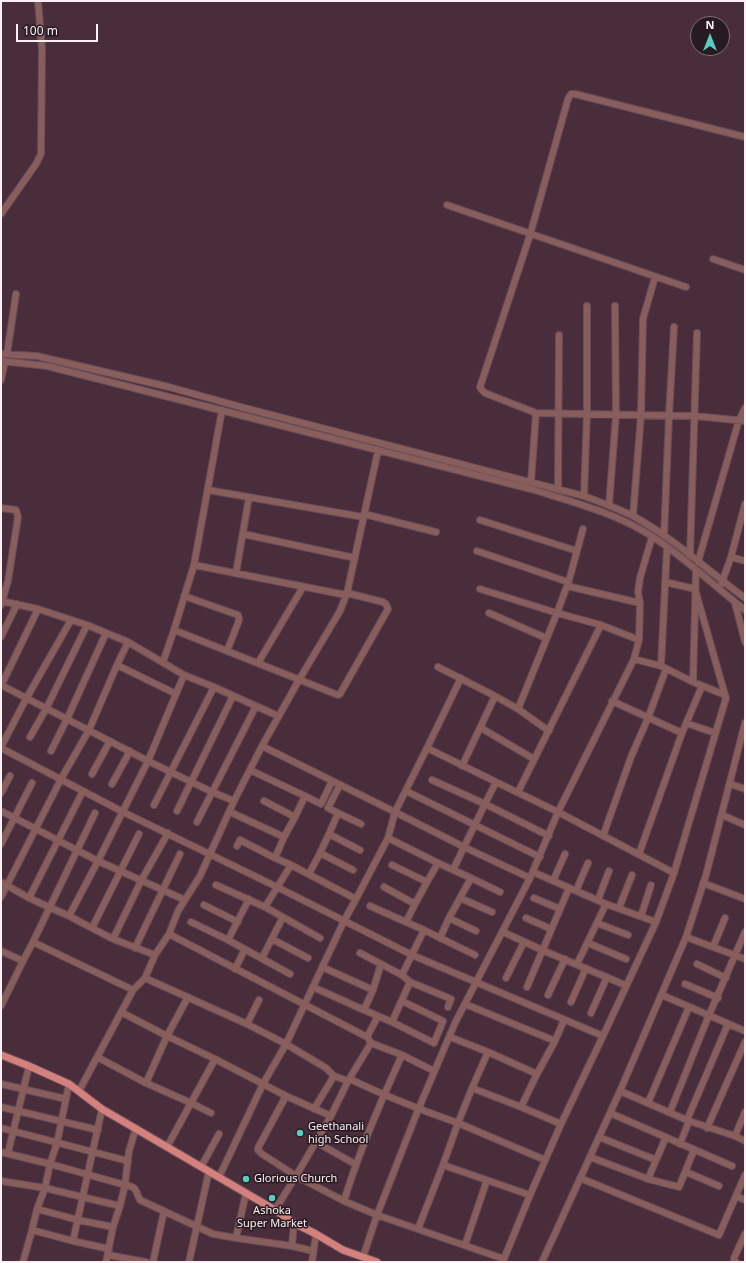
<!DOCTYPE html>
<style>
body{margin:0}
#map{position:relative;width:746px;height:1263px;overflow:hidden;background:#492d3a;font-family:"Noto Sans",sans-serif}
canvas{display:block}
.frame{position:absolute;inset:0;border:2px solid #fff0f6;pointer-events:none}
.north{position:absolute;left:690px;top:16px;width:40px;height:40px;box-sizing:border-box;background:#271a20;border:1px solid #7d7076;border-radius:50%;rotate:0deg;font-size:11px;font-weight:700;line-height:16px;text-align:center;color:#fff0f6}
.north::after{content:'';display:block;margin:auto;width:14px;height:18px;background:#56cec2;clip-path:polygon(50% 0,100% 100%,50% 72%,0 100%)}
.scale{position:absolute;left:16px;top:24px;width:82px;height:18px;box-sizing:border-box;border:2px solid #fff0f6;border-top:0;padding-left:5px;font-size:12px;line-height:14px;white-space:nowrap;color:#fff0f6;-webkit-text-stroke:3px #271a20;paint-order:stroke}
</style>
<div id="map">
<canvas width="746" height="1263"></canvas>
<div class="frame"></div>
<div class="north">N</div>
<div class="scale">100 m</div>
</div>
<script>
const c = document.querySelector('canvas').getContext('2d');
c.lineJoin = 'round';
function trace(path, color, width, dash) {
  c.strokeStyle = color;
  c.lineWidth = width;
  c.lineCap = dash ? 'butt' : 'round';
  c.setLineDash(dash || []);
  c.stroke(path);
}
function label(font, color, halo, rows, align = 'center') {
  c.font = font + ' "Noto Sans",sans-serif';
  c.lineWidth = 3;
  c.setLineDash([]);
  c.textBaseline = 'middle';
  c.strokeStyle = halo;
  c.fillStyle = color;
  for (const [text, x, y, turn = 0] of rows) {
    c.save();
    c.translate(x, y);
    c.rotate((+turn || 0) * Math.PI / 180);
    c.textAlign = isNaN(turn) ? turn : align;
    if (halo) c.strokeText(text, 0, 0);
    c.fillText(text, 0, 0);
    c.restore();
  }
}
const minor = new Path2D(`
 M745 137 575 94H571L568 99 530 235 480 387 481 389 485 393 536 413 695 416 745 421
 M447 205 686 287
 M1 214 36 164 41 154 42 49 38 1
 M713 259 745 270
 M1 354 37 356 169 387 241 407 584 496C600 502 617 508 633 516 674 538 708 571 745 598
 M7 354 16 294
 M1 361 47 366 531 489C572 502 613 512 650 535 682 555 714 586 745 610
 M1 380 5 361
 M531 482 536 413
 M558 489 559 335
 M208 490 363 517
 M584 496 587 413V306
 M609 505 616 415 615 306
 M1 508 16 510 18 517 8 581 1 605
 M364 514 436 532
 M633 516 641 415 643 319 655 277
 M480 520 577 551
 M243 534 355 558
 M664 536 669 416 674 327
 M477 551 568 582
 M690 556 697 333
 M731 557 745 561
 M698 562 739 420 745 408
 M194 565 346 595
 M236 573 249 497
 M665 582 695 589 725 695
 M568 584 583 529
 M721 585 731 557 745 504
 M480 589 557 613 567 586 640 603
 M184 596 238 615 239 619 238 623 227 651
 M1 601 38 609 87 625 128 642 184 675 214 687 278 716
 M735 603 745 642
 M489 613 546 638
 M174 630 338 695 340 694 388 609 386 604 383 602 347 593
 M1 637 17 604
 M163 662 174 630 194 565 222 410
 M258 663 303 587
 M117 665 128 642
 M661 666 667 547
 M438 667 495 696
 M693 682 696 571
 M1 685 148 761 212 792 234 801
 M1 686 38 609
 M176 694 184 675
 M612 701 682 733
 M686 723 715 733
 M481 728 534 759
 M549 731 518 709 557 613 601 625 639 640
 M30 737 46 709 87 625
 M262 746 395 812 427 748 496 782 485 804 432 780
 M1 747 26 699 71 620
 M1 748 123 812 277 887 412 955 603 1036 656 922 674 873 726 698 725 695 693 682 661 666 634 659 639 640 640 603 638 592 640 578 652 537
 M427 748 461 678
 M51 751 67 719 106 633
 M462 766 495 696 518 709
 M250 770 305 796 295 817 264 801
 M92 774 110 741
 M496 782 558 812 674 873
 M112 784 130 751
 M730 784 745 789
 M406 791 540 857
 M518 792 601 625
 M1 793 10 776
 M305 796 321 804 332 781
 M154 805 214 687
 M1 811 98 861 185 900
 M177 811 233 696
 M230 812 284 837 295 817
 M338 813 328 808 340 785
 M722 815 745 825
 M197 822 256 706
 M329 834 338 813 361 824
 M603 836 631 757 648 718 666 669
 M388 838 438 863 471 878
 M1 844 32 783
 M237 846 240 840 275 858 284 837
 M320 853 329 834 360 850
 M639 854 682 733 702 686
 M392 865 427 882 438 863
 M453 870 464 847 530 878 455 1023 418 1110 377 1215 504 1259 503 1262
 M533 872 606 904 656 922
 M309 874 320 853 353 870
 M530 878 558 812 634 659
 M553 881 565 854
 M1 882 29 898 69 916 113 939 155 955
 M703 883 745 899
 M216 885 265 907 320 938
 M384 887 415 904 427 882
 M576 891 588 863
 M1 897 61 779 89 730 117 665 176 694 148 761 98 861 69 916
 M29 898 83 791
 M460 898 471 878 500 892
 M534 898 560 909
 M356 899 388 838 395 812 464 847 485 804 549 836
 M598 900 609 871
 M204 905 238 922
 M370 906 406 922 415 904
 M265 907 291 865 275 858
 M619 908 632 875
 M641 916 651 885
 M449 918 460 898 492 912
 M526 918 551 929
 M191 922 228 940 290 974
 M597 923 628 935
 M92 928 139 834
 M424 930 475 955
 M503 932 542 950 625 985
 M169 934 367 1037 378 1016
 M686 937 745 959
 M440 938 449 918 476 931
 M113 939 141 881 168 833
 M272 939 308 958
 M228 940 249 899
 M33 942 95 813
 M588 943 626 959
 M713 947 725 918
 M135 948 180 854
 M1 951 23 961 33 942 133 990
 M360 953 381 964
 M262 958 283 917
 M381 964 402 975 410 982 392 1022 364 1010 373 990Z
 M577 964 606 904
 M697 964 726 978
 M322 967 373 990
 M235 969 245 949
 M402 975 424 930 406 922
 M145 978 247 1024 286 1044 344 921 356 899 291 865
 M506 978 524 942
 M410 982 451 999 448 1007
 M685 984 718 998
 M313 987 364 1010
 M527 987 569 888
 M548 995 565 959
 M662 995 745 1031
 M188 997 167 1036 215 1059
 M571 1002 586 968
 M465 1004 555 1041 564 1020
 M1 1006 23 961
 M121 1012 167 1036 146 1083
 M591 1013 607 977
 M392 1022 434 1043 443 1021 402 1001
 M247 1024 259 1000
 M450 1037 488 1052 537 1074 521 1107 561 1124
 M369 1040 371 1043 402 1055 434 1071
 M488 1052 472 1088 521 1107
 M97 1057 146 1083 191 1103 211 1113
 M537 1074 555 1041
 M350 1079C385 1096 421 1110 458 1123L443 1165
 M348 1081 331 1116 296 1176 344 1201 377 1215 363 1257
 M1 1084 66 1099
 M472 1088 458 1123 545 1160
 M79 1091 133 990 145 978 155 955 169 934 178 911 200 876 234 801 262 746 299 680 340 611 347 593 378 451
 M620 1091 689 1121 735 1136 745 1141
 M648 1103 689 1007
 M1 1107 98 1130
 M314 1109 334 1076
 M670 1112 709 1015 745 932
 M610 1113 732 1166
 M331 1116 286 1096 263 1084 286 1044 326 1068 334 1076 348 1081 371 1043
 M687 1120 728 1024
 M1 1128 128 1161
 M707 1128 745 1042
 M735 1136 745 1112
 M599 1137 656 1160
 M316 1142 355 1164
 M680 1144 689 1121
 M167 1147 215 1059 263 1084 219 1177
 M1 1152 50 1164 125 1185 129 1151 136 1128
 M8 1153 29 1066
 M590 1157 648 1179 679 1187 694 1150
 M201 1167 219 1134
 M686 1172 719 1186
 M580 1178 719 1235 745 1175
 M648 1179 666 1137
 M1 1181 45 1188 50 1164 57 1143 69 1084
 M530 1195 561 1124 603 1036
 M736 1196 745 1200
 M344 1201C359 1151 380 1103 402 1055
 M37 1209 78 1220 113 1227
 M275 1210 296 1176 262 1154 258 1150V1148L286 1096
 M418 1229 443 1165 530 1195 504 1259
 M236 1238 246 1193
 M73 1241 102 1109
 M465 1245 487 1180
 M292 1246 294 1223
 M109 1249 73 1241 32 1230 37 1209 45 1188 120 1206 125 1185C139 1188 134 1189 140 1200L213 1234 236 1238 292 1246 313 1251
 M108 1255 146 1262
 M23 1262 32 1230
 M106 1262 113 1227 120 1206
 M153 1262 164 1211
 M189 1262 209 1171
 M312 1262 316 1234
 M542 1262 620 1091 686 937 706 875 745 723
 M736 1262 734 1260V1258L745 1234`);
const major = new Path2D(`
 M1 1055 29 1066 69 1084 102 1109 275 1210 294 1223 316 1234 343 1250 377 1262`);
const markers = [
 [300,1133,4,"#56cec2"],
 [246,1179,4,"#56cec2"],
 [272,1198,4,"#56cec2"]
];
const poiNames = [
 ["Geethanali",308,1127],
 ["high School",308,1140],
 ["Glorious Church",254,1179],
 ["Ashoka",272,1211,"center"],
 ["Super Market",272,1224,"center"]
];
trace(minor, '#664c58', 8);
trace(major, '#664c58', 9);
trace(minor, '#875e5b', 6);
trace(major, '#d4817d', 7);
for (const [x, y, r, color] of markers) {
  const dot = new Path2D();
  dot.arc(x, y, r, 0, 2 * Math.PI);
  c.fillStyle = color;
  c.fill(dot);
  trace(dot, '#271a20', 1.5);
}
label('11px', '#fff0f6', '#271a20', poiNames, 'left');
</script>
